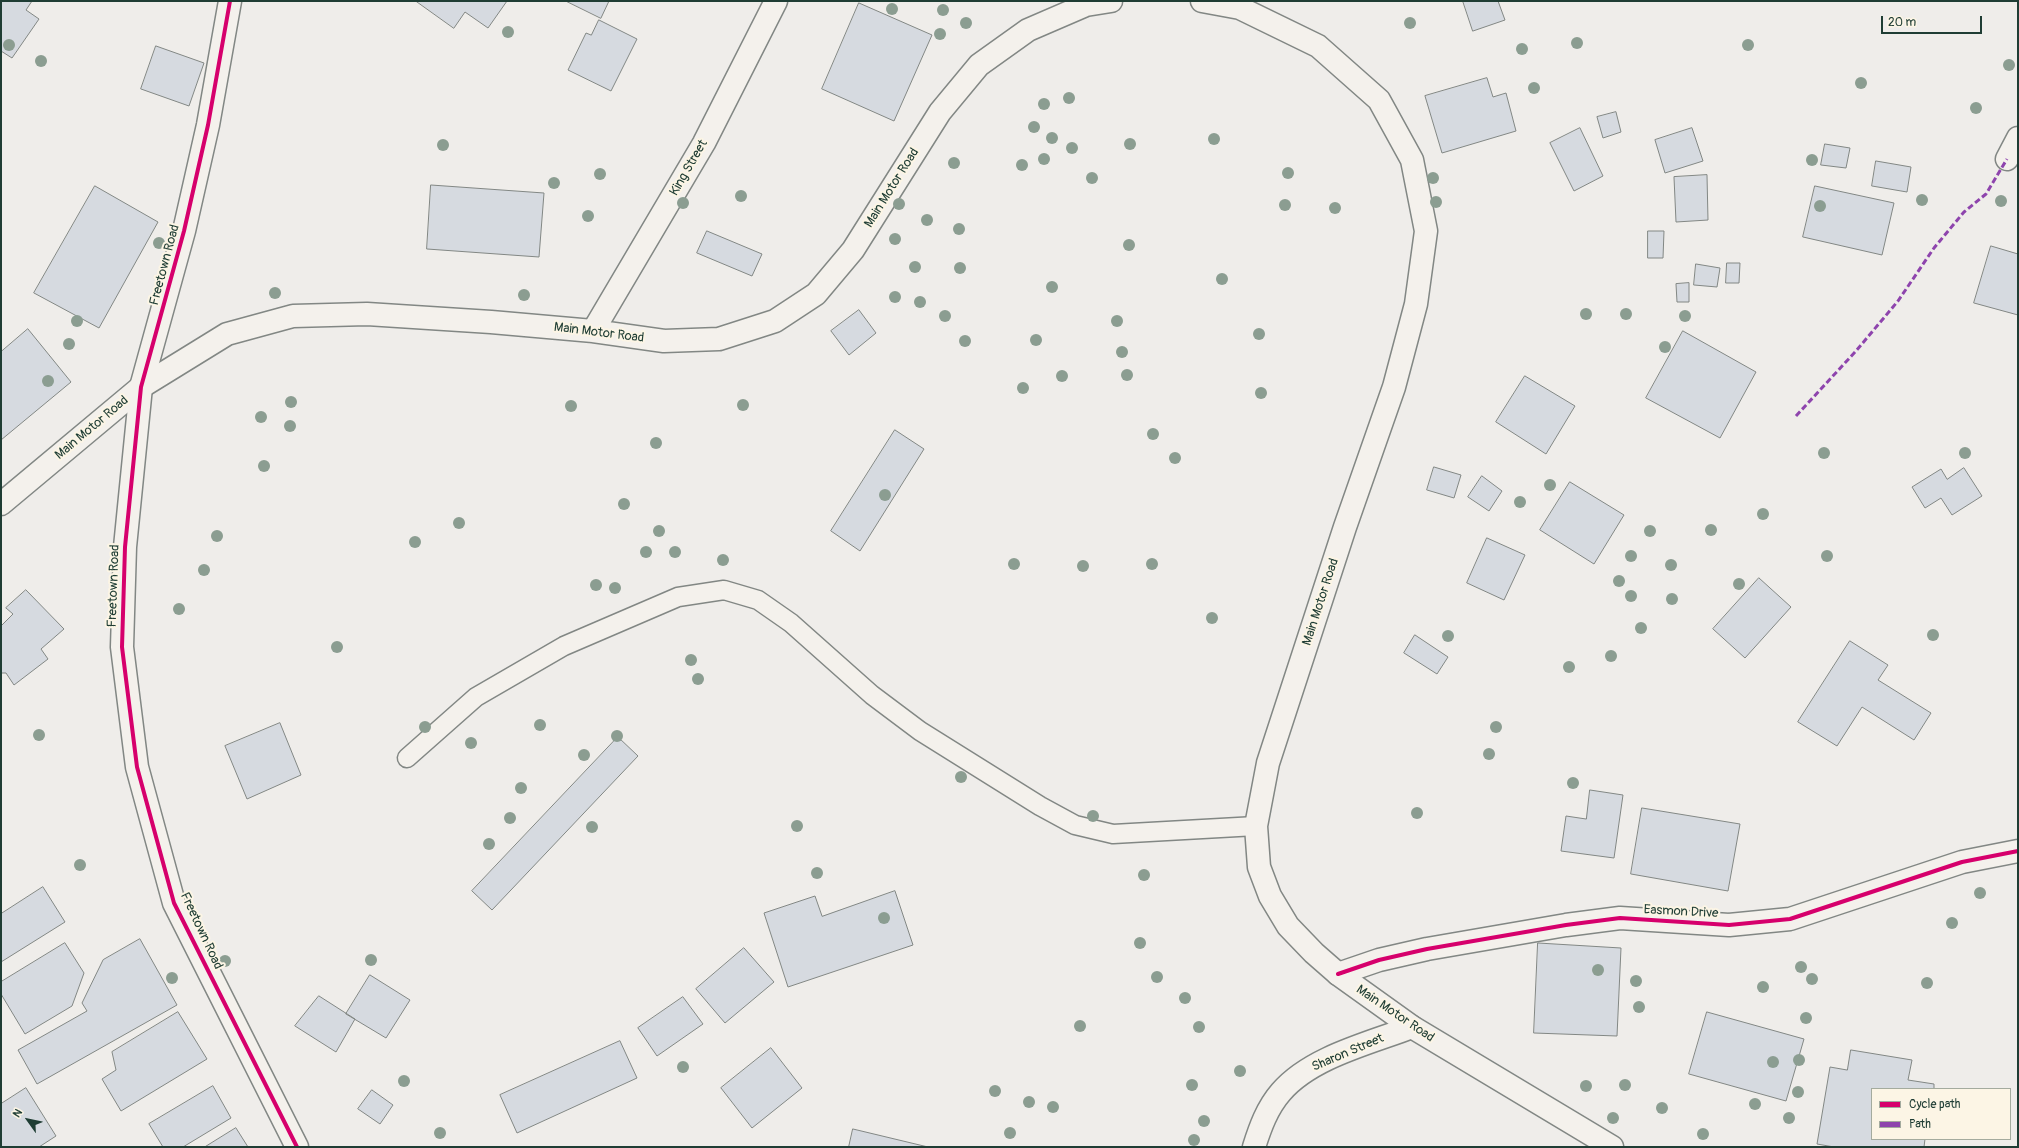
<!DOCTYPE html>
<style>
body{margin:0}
#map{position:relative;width:2019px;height:1148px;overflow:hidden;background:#efedea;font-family:Pangolin,sans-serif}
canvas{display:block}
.frame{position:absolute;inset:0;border:2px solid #1f3d34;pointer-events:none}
.legend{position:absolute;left:1871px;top:1088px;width:140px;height:52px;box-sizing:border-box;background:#fcf5e5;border:1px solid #a4ab9e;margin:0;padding:5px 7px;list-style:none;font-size:12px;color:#1f3d34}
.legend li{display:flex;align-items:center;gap:8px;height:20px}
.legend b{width:20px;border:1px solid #a4ab9e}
.north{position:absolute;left:8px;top:1100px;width:40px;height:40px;-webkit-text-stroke:3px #fcf5e5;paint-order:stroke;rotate:303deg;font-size:11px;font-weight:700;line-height:16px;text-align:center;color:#1f3d34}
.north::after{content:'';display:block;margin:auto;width:14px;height:18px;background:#1f3d34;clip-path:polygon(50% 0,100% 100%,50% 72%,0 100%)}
.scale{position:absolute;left:1881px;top:16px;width:101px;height:18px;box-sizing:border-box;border:2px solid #1f3d34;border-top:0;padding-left:5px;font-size:12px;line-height:14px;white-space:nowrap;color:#1f3d34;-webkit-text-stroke:3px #fcf5e5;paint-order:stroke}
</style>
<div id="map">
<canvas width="2019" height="1148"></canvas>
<div class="frame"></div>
<ul class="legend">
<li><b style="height:5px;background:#d6006c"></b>Cycle path</li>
<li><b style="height:5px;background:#8e44ad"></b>Path</li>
</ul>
<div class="north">N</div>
<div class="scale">20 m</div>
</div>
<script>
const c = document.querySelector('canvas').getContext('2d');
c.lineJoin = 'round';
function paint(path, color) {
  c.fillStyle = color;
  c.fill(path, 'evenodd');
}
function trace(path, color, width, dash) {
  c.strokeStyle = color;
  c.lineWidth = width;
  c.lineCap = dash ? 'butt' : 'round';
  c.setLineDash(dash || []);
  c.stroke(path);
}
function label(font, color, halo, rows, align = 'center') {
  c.font = font + ' Pangolin,sans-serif';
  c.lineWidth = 4;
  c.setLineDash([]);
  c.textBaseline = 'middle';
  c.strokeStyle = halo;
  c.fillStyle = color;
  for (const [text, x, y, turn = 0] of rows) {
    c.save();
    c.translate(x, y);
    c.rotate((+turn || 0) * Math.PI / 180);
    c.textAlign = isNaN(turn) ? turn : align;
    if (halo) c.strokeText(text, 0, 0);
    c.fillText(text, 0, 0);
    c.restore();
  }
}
const building = new Path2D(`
 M1 1H32L26 10 39 19 12 58 1 51Z
 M416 1H507L488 28 465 12 454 28Z
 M566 1H609L601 18Z
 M1463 1H1498L1505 20 1473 31Z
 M859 3 932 35 894 121 822 89Z
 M599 20 637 39 611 91 568 70 586 33 591 35Z
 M156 46 204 63 189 106 141 89Z
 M1487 78 1493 97 1506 93 1516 131 1442 153 1425 96Z
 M1616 112 1621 132 1603 138 1597 117Z
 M1580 128 1603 176 1574 191 1550 143Z
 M1692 128 1703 161 1665 173 1655 140Z
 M1825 144 1850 148 1846 168 1821 165Z
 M1876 161 1911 167 1907 192 1872 186Z
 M1707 175 1708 220 1676 222 1674 177Z
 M431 185 544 193 539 257 427 249Z
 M95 186 158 222 99 328 34 293Z
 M1815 186 1894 203 1882 255 1803 237Z
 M707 231 762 254 752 276 697 253Z
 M1648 231H1664L1663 258H1648Z
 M1991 246 2018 254V315L1974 303Z
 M1727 263H1740L1739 283H1726Z
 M1696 264 1720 268 1717 287 1694 285Z
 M1689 283V302H1677L1676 284Z
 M859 310 876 333 849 355 831 331Z
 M28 329 71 382 1 440V352Z
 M1683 331 1756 372 1720 438 1646 398Z
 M1525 376 1575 406 1546 454 1496 422Z
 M895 430 924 449 860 551 831 531Z
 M1434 467 1461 475 1454 498 1427 490Z
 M1964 468 1982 496 1952 515 1941 498 1925 508 1912 487 1941 469 1947 479Z
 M1482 476 1502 491 1489 511 1468 497Z
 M1570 482 1624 515 1594 564 1540 530Z
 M1487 538 1525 555 1504 600 1467 583Z
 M1759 578 1791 607 1745 658 1713 629Z
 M26 590 64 629 41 649 48 659 14 685 6 673H1V626L13 614 6 608Z
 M1415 635 1448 657 1437 674 1404 653Z
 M1850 641 1888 665 1878 680 1931 713 1914 740 1862 707 1837 746 1798 722Z
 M280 723 301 775 247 799 225 746Z
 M618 737 638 756 492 910 472 891Z
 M1590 790 1623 795 1614 858 1561 851 1566 816 1586 819Z
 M1642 808 1740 824 1728 891 1631 874Z
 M43 887 65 922 1 962V914Z
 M895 891 913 945 788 987 764 913 815 896 822 916Z
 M140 939 177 1005 37 1084 18 1050 87 1011 82 1003 103 960Z
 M65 943 84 973 72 1006 25 1034 1 994V982Z
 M1538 943 1621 948 1617 1036 1534 1033Z
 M744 948 774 982 725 1023 696 989Z
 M370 975 410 1000 386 1038 346 1014Z
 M319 996 355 1019 336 1052 295 1026Z
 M683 997 703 1024 657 1056 638 1028Z
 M178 1012 207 1059 121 1111 102 1079 116 1070 112 1052Z
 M1707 1012 1804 1039 1786 1101 1689 1074Z
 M620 1041 637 1078 517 1133 500 1095Z
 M771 1048 802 1088 752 1128 721 1088Z
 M1851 1050 1912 1060 1908 1080 1934 1084V1089H1872V1139H1925L1924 1147H1834L1817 1144 1830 1067 1847 1070Z
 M213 1086 231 1118 183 1147H163L149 1124Z
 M26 1088 56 1136 39 1147H1V1104Z
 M372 1090 393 1105 380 1124 358 1109Z
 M236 1128 248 1147H205Z
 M853 1129 928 1147H849Z`);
const service = new Path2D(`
 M407 758 476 697 564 646 678 597 724 590 758 600 791 623 872 695 920 731 1040 806 1075 825 1113 834 1256 826`);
const minor = new Path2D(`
 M2007 159 2018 138
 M1338 974 1379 960 1427 949 1566 925 1620 918 1729 925 1790 919 1962 862 2018 851
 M1254 1147C1260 1128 1267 1108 1281 1092 1311 1057 1370 1043 1412 1027`);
const tertiary = new Path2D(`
 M230 1 208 125 184 231 141 387 125 547 122 647 137 767 174 903 297 1147`);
const secondary = new Path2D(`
 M1202 1 1240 8 1318 46 1379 100 1412 160 1426 231 1416 304 1394 387 1345 527 1268 763 1256 826 1259 867 1270 896 1288 926 1314 953 1338 974 1412 1027 1612 1147
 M593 331 704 143 776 1
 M1 504 141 387 227 334 293 316 367 314 491 322 593 331 664 341 719 339 775 321 816 294 853 250 940 112 979 65 1028 30 1086 5 1111 1`);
const quiet = new Path2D(`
 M1796 416 1856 351 1898 301 1934 248 1964 212 1986 194 2007 159`);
const cycleway = new Path2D(`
 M230 1 208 125 184 231 141 387 125 547 122 647 137 767 174 903 297 1147
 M1338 974 1379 960 1427 949 1566 925 1620 918 1729 925 1790 919 1962 862 2018 851`);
const trees = [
 [892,9],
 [943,10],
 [966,23],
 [1410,23],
 [508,32],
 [940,34],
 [1577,43],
 [9,45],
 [1748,45],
 [1522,49],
 [41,61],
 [2009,65],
 [1861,83],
 [1534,88],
 [1069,98],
 [1044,104],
 [1976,108],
 [1034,127],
 [1052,138],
 [1214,139],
 [1130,144],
 [443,145],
 [1072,148],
 [1044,159],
 [1812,160],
 [954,163],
 [1022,165],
 [1288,173],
 [600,174],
 [1092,178],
 [1433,178],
 [554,183],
 [741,196],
 [1922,200],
 [2001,201],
 [1436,202],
 [683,203],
 [899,204],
 [1285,205],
 [1820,206],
 [1335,208],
 [588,216],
 [927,220],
 [959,229],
 [895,239],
 [159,243],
 [1129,245],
 [915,267],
 [960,268],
 [1222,279],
 [1052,287],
 [275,293],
 [524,295],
 [895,297],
 [920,302],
 [1586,314],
 [1626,314],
 [945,316],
 [1685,316],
 [77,321],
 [1117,321],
 [1259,334],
 [1036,340],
 [965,341],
 [69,344],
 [1665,347],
 [1122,352],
 [1127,375],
 [1062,376],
 [48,381],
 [1023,388],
 [1261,393],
 [291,402],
 [743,405],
 [571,406],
 [261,417],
 [290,426],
 [1153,434],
 [656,443],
 [1824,453],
 [1965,453],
 [1175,458],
 [264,466],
 [1550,485],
 [885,495],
 [1520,502],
 [624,504],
 [1763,514],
 [459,523],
 [1711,530],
 [659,531],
 [1650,531],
 [217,536],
 [415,542],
 [646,552],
 [675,552],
 [1631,556],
 [1827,556],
 [723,560],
 [1014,564],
 [1152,564],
 [1671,565],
 [1083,566],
 [204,570],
 [1619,581],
 [1739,584],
 [596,585],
 [615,588],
 [1631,596],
 [1672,599],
 [179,609],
 [1212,618],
 [1641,628],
 [1933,635],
 [1448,636],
 [337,647],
 [1611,656],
 [691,660],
 [1569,667],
 [698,679],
 [540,725],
 [425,727],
 [1496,727],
 [39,735],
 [617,736],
 [471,743],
 [1489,754],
 [584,755],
 [961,777],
 [1573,783],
 [521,788],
 [1417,813],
 [1093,816],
 [510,818],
 [797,826],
 [592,827],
 [489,844],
 [80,865],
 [817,873],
 [1144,875],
 [1980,893],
 [884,918],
 [1952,923],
 [1140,943],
 [371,960],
 [225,961],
 [1801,967],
 [1598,970],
 [1157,977],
 [172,978],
 [1812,979],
 [1636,981],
 [1927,983],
 [1763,987],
 [1185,998],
 [1639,1007],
 [1806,1018],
 [1080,1026],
 [1199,1027],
 [1799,1060],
 [1773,1062],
 [683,1067],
 [1240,1071],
 [404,1081],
 [1192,1085],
 [1625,1085],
 [1586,1086],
 [995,1091],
 [1798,1092],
 [1029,1102],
 [1755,1104],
 [1053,1107],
 [1662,1108],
 [1613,1118],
 [1789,1118],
 [1204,1121],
 [440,1133],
 [1010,1133],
 [1703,1134],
 [1194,1140]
];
const streetNames = [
 ["King Street",689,168,-60],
 ["Main Motor Road",892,188,-58],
 ["Freetown Road",165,265,-75],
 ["Main Motor Road",599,333,7],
 ["Main Motor Road",92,428,-40],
 ["Freetown Road",114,586,-88],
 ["Main Motor Road",1321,602,-72],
 ["Easmon Drive",1681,912,3],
 ["Freetown Road",201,931,65],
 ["Main Motor Road",1395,1014,34],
 ["Sharon Street",1348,1053,-23]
];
paint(building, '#d6dae0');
trace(building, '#828784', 1);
trace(service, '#828784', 21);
trace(minor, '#828784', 25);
trace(tertiary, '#828784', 25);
trace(secondary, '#828784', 25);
trace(service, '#f4f1ec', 18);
trace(minor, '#f4f1ec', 22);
trace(tertiary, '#f4f1ec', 22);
trace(secondary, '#f4f1ec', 22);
trace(quiet, '#8e44ad', 3, [6, 3]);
trace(cycleway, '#d6006c', 4);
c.fillStyle = '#8b9d91';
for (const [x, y] of trees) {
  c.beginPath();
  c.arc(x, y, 6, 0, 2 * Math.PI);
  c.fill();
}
label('13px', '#1f3d34', '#fcf5e5', streetNames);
</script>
